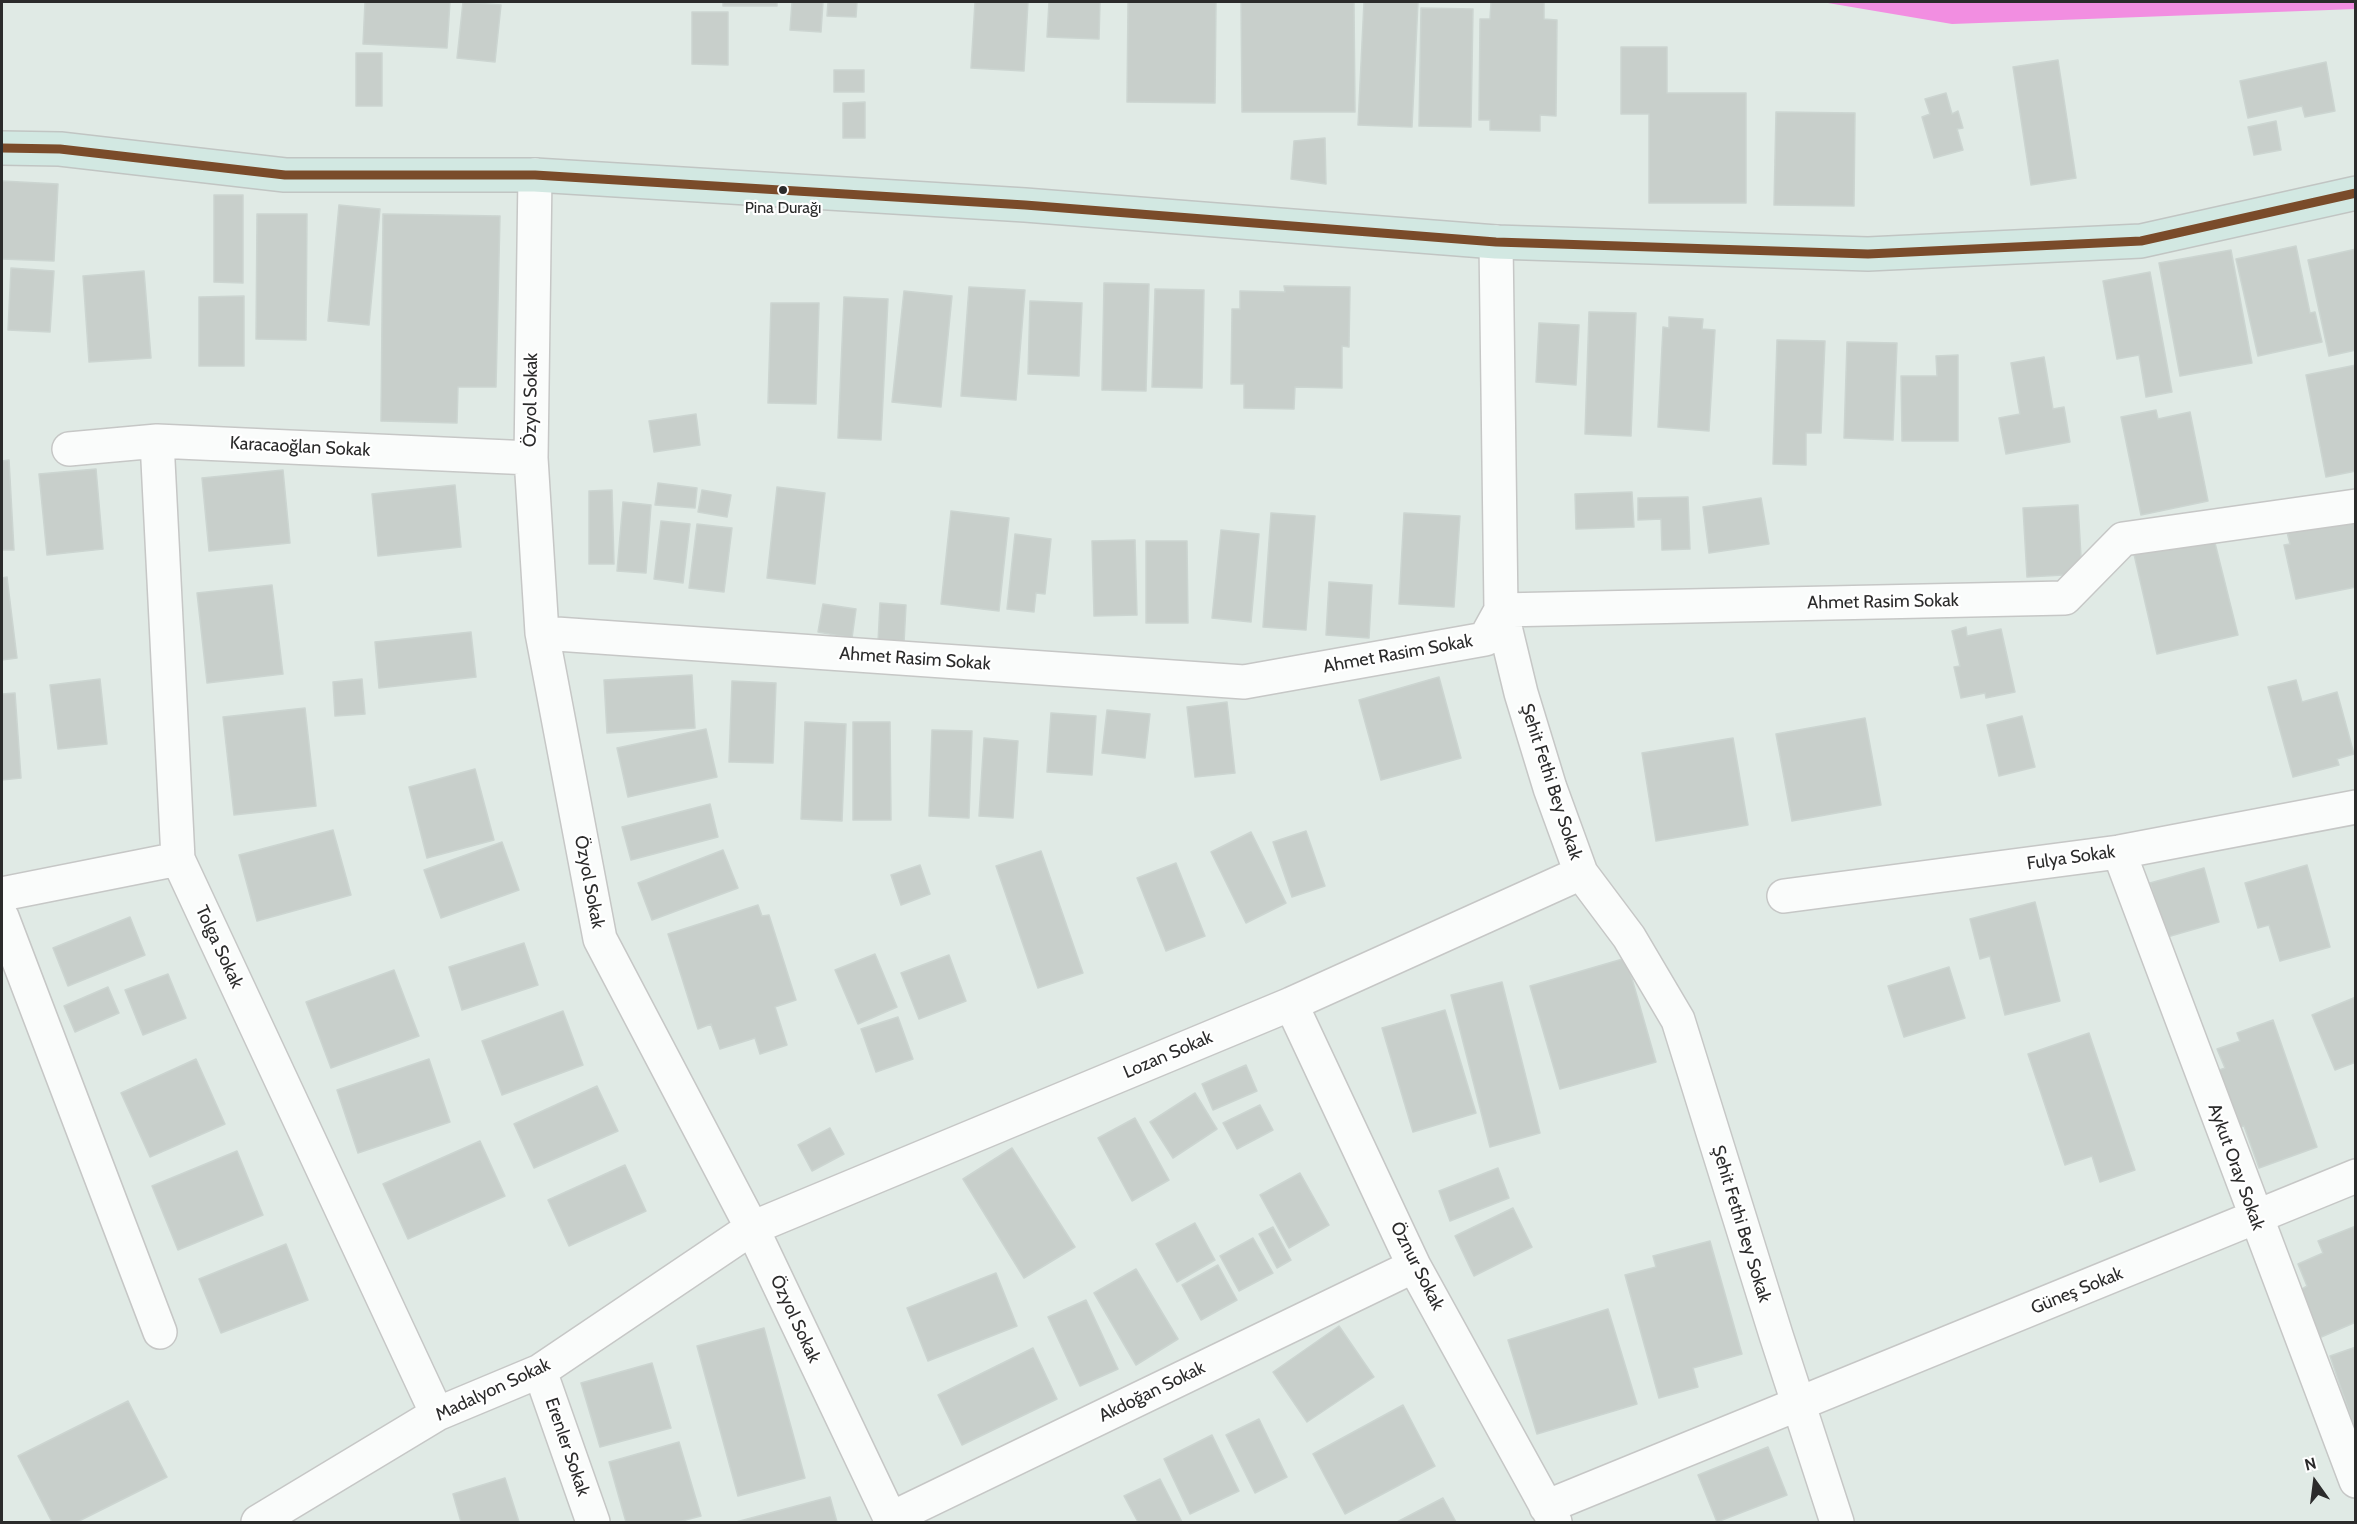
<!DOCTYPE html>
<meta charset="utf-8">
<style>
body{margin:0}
#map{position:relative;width:2357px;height:1524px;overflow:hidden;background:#e0eae5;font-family:Cabin,sans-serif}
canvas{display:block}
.frame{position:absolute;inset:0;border:3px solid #2b2b2b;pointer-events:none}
.north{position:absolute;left:2285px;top:1452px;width:60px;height:60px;-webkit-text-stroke:4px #fff;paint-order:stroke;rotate:346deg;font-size:16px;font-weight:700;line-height:24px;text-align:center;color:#2b2b2b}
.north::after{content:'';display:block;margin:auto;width:21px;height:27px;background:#2b2b2b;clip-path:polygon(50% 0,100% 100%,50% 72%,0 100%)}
</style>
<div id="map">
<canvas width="2357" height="1524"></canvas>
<div class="frame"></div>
<div class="north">N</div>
</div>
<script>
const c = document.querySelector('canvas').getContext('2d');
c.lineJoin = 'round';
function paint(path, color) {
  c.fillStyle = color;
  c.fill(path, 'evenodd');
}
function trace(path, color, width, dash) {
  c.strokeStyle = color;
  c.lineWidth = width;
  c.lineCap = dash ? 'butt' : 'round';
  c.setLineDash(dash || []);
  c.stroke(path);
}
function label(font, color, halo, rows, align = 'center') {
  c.font = font + ' Cabin,sans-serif';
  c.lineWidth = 4.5;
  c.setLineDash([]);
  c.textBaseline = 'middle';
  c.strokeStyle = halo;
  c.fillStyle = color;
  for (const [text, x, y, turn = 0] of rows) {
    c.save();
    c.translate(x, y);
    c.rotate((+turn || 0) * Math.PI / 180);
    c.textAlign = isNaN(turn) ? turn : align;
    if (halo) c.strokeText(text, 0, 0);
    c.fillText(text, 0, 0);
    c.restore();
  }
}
const water = new Path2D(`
 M1822 2H2355L2356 9 1952 24Z`);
const building = new Path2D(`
 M365 2H450L447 48 363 44Z
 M463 2 501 5 495 62 457 58Z
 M723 2H777V6H723Z
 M792 2H823L821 32 790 30Z
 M828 2H857L856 17 827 16Z
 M975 2H1028L1024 71 971 68Z
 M1049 2H1100L1099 39 1047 37Z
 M1128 2H1216L1215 103 1127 102Z
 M1241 2H1354L1355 112H1242Z
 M1364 2H1418L1412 127 1358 125Z
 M1491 2H1544V19L1557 20 1556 116 1540 115V131L1490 130V120H1479L1480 19H1490Z
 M1421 8 1473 9 1471 127 1419 126Z
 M692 12H728V65L692 64Z
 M1621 47H1667V93H1746V203H1649V114H1621Z
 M356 53H382V106H356Z
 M2058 60 2076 178 2031 185 2013 67Z
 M2326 62 2335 111 2305 117 2302 106 2248 118 2240 81Z
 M834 70H864V92H834Z
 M1946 93 1952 114 1958 111 1963 128 1957 129 1963 150 1934 158 1922 117 1930 114 1925 99Z
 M865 102V138H843V103Z
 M1776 112 1855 113 1854 206 1774 205Z
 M2276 121 2281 150 2254 155 2248 127Z
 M1325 138 1326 184 1291 179 1294 141Z
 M2 181 58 184 54 261 2 259Z
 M214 195H243V283L214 282Z
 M339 205 380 209 369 325 328 321Z
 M257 214H307L306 340 256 339Z
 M383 214 500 216 496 387H458L457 423 381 421Z
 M2296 246 2310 313 2315 312 2322 342 2258 356 2236 259Z
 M2356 249V350L2329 356 2308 260Z
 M2231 250 2252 363 2180 376 2159 263Z
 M11 268 54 271 50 332 8 330Z
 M144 271 151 358 89 362 83 276Z
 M2150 272 2172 392 2146 397 2139 355 2117 359 2103 281Z
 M1104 283 1149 284 1146 391 1102 390Z
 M1284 286 1350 287 1349 347 1342 346V388L1295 387 1294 409 1244 408V384H1231L1232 309H1240V291L1285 292Z
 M969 287 1025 290 1016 400 961 396Z
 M1155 289 1204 290 1202 388 1152 387Z
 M904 291 952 296 941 407 892 402Z
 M244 296V366H199V297Z
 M844 297 888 299 881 440 838 438Z
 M1030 301 1082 303 1079 376 1028 374Z
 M771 303H819L816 404 768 403Z
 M1589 312 1636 313 1631 436 1585 434Z
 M1669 317 1703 319 1702 329 1715 330 1709 431 1658 427 1663 327 1669 328Z
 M1539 323 1579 325 1576 385 1536 382Z
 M1777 340 1825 341 1821 433H1806V465L1773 464Z
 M1847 342 1897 343 1893 440 1844 438Z
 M1958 355V441H1902L1901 376H1937L1936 356Z
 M2044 357 2053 409 2064 407 2070 442 2006 454 1999 418 2020 414 2011 363Z
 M2356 365V471L2326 477 2306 375Z
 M2156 410 2158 419 2190 412 2208 501 2141 515 2121 417Z
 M696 414 700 445 654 452 649 421Z
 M9 460 14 550H2V461Z
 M96 469 103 549 47 555 39 474Z
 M283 470 290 543 209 551 202 478Z
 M658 483 697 488 695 508 655 505Z
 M455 485 461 547 378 556 372 494Z
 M777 487 825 493 815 584 767 578Z
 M612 490 614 564H589V491Z
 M702 490 731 495 727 517 698 512Z
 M1632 492 1634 527 1576 529 1575 494Z
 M1688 497 1690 549 1662 550 1661 519 1638 520V498Z
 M1761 498 1769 544 1709 553 1703 507Z
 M623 502 651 505 646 573 617 571Z
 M2078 505 2082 574 2027 577 2023 508Z
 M951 511 1009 518 999 611 941 604Z
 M1271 513 1315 516 1306 630 1263 627Z
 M1404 513 1460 516 1454 607 1399 604Z
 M2356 513V587L2296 599 2284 545 2290 544 2286 528Z
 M661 521 690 524 683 583 654 579Z
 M697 524 732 528 724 592 689 588Z
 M1221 530 1259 534 1251 622 1212 618Z
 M2212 531 2238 635 2157 654 2133 550Z
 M1015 534 1051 539 1045 594 1036 593 1034 612 1007 609Z
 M1135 540 1137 615 1094 616 1092 541Z
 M1146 541H1187L1188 623H1146Z
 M7 577 17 658 2 660V578Z
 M1329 582 1372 585 1369 638 1326 635Z
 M272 585 283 674 207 683 197 593Z
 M880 603 906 605 904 643 878 642Z
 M823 604 856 609 852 638 818 632Z
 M1966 627 1967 636 2001 629 2015 692 1986 698 1985 693 1961 698 1954 667 1960 666 1952 631Z
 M471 632 476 677 379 688 375 642Z
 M692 675 695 728 607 733 604 680Z
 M1439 677 1461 758 1381 780 1359 700Z
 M100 679 107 744 58 749 50 685Z
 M362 679 365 714 335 716 333 682Z
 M2296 680 2302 702 2337 692 2354 754 2337 759 2339 765 2293 777 2268 687Z
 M732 681 776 683 773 763 729 762Z
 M15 693 21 778 2 780V694Z
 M1227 702 1235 773 1195 777 1187 707Z
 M305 708 316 806 234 815 223 717Z
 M1107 710 1150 714 1145 758 1102 753Z
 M1051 713 1096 716 1092 775 1047 772Z
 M2022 716 2035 767 1999 776 1987 725Z
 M1865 718 1881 805 1792 821 1776 734Z
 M805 722 846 724 842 821 801 819Z
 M853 722H890L891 820H853Z
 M706 729 717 777 628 797 617 748Z
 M932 730 972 731 969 818 929 816Z
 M984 738 1018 741 1013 818 979 816Z
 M1733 738 1748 825 1656 841 1642 753Z
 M475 769 494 840 427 858 409 787Z
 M710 804 718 837 631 860 622 827Z
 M333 830 351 895 257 921 239 855Z
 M1306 831 1325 886 1292 897 1273 842Z
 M1251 832 1286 903 1246 923 1211 852Z
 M502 842 519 890 441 918 424 870Z
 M723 850 738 888 652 920 638 883Z
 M1041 851 1083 973 1038 988 996 866Z
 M1176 863 1205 936 1166 951 1137 878Z
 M920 865 930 894 901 905 891 875Z
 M2307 865 2330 947 2280 961 2269 925 2258 928 2245 883Z
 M2204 868 2219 922 2150 942 2158 909 2150 883Z
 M2035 902 2060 1001 2005 1015 1990 956 1980 959 1970 919Z
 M758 905 762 916 769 915 796 1000 775 1007 787 1045 760 1054 755 1038 720 1049 711 1024 698 1029 668 934Z
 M130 917 145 955 68 986 53 948Z
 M524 943 538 985 462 1010 449 967Z
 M875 954 897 1007 858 1024 835 970Z
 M949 955 966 1001 919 1019 901 973Z
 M1626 958 1656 1062 1560 1089 1530 986Z
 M1949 967 1965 1018 1904 1037 1888 986Z
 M394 970 419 1036 331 1068 306 1002Z
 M168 974 186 1018 143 1035 125 990Z
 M1502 982 1540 1133 1490 1147 1451 995Z
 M108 987 119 1013 75 1032 64 1006Z
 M2356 997V1062L2335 1070 2312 1015Z
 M1445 1010 1476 1113 1413 1132 1382 1028Z
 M563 1011 583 1065 502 1095 482 1041Z
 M898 1017 913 1059 876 1072 861 1029Z
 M2273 1020 2317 1147 2259 1168 2244 1126 2234 1129 2214 1072 2225 1068 2217 1049 2240 1041 2237 1033Z
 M2089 1033 2135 1170 2100 1182 2092 1156 2065 1165 2028 1054Z
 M196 1059 225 1124 150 1157 121 1093Z
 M429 1059 450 1122 358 1153 337 1090Z
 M1246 1065 1257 1091 1213 1110 1202 1084Z
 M597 1086 618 1131 534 1168 514 1124Z
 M1195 1093 1217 1129 1173 1158 1150 1122Z
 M1260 1105 1273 1130 1237 1149 1223 1123Z
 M1135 1118 1169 1180 1132 1201 1098 1138Z
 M830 1128 844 1154 812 1171 798 1145Z
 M480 1141 505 1196 408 1239 383 1184Z
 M1012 1148 1075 1247 1024 1278 963 1179Z
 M237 1151 263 1215 178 1250 152 1186Z
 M625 1165 646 1211 569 1246 548 1200Z
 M1498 1168 1509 1198 1450 1221 1439 1191Z
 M1300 1173 1329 1225 1289 1248 1260 1195Z
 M1513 1208 1532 1247 1474 1276 1455 1236Z
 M1195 1223 1215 1260 1177 1282 1156 1244Z
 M2356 1226V1322L2319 1338 2299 1291 2307 1286 2298 1264 2323 1253 2318 1241Z
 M1273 1227 1291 1260 1277 1268 1259 1234Z
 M1253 1238 1273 1273 1239 1291 1220 1256Z
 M1710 1241 1742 1354 1693 1368 1698 1387 1659 1398 1625 1275 1656 1267 1653 1256Z
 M286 1244 308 1300 221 1333 199 1279Z
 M1218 1265 1237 1300 1201 1320 1182 1285Z
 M1136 1269 1178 1339 1136 1365 1094 1293Z
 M996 1273 1017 1326 928 1361 907 1308Z
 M1086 1300 1118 1369 1080 1386 1048 1317Z
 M1608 1309 1637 1404 1537 1434 1508 1340Z
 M1339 1326 1374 1377 1307 1422 1273 1372Z
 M764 1328 805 1478 738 1496 697 1346Z
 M2356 1347V1432L2330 1356Z
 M1033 1348 1057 1399 962 1445 938 1395Z
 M652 1363 671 1428 600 1447 581 1383Z
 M128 1401 167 1477 77 1522H52L18 1456Z
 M1403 1405 1435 1466 1345 1514 1313 1454Z
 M1259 1419 1287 1477 1255 1493 1226 1435Z
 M1212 1435 1239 1491 1190 1514 1164 1459Z
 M679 1442 701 1516 678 1522H626L609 1462Z
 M1768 1447 1787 1495 1717 1522 1698 1475Z
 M505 1478 519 1522H461L453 1494Z
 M1160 1479 1182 1522H1138L1124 1496Z
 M830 1497 837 1522H736Z
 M1443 1498 1456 1522H1397Z`);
const minor = new Path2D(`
 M535 175 531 458 542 633 600 939 752 1228 892 1522
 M1496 242 1501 610 1521 693 1550 788 1581 873 1629 937 1678 1020 1776 1335 1837 1522
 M157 441 178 859 437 1414
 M69 449 157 441 531 458
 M542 633 1244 682 1485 639 1501 610 2065 598 2123 539 2356 506
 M2119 852 2356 1481
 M2 894 178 859
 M1784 896 2119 852 2356 807
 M2 917 160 1332
 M1291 1004 1414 1266 1555 1522
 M540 1371 593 1522
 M1546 1507 2356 1176
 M890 1519 1414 1266
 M258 1522 437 1414 540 1371 752 1228 1291 1004 1581 873`);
const major = new Path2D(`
 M2 148 60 149 285 175H535L1025 205 1496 242 1868 254 2141 241 2356 193`);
const bus1 = new Path2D(`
 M2 148 60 149 285 175H535L1025 205 1496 242 1868 254 2141 241 2356 193`);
const markers = [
 [783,190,5,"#2b2b2b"]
];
const busNames = [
 ["Pina Durağı",783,208]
];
const streetNames = [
 ["Özyol Sokak",531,400,-89],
 ["Karacaoğlan Sokak",300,447,3],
 ["Ahmet Rasim Sokak",1883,602,-1],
 ["Ahmet Rasim Sokak",1398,654,-10],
 ["Ahmet Rasim Sokak",915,659,4],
 ["Şehit Fethi Bey Sokak",1551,782,72],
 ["Fulya Sokak",2071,858,-8],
 ["Özyol Sokak",589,882,79],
 ["Tolga Sokak",219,947,65],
 ["Lozan Sokak",1168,1055,-23],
 ["Aykut Oray Sokak",2236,1167,70],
 ["Şehit Fethi Bey Sokak",1741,1224,73],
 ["Öznur Sokak",1417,1266,63],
 ["Güneş Sokak",2077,1291,-22],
 ["Özyol Sokak",795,1319,65],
 ["Madalyon Sokak",493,1390,-25],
 ["Akdoğan Sokak",1152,1392,-26],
 ["Erenler Sokak",567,1447,71]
];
paint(water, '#f28ee1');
paint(building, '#c8cfcb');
trace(building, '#ccd5d1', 1.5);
trace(minor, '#c6c7c6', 36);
trace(major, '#c1c5c3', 36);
trace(minor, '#fafcfb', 33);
trace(major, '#d2e8e2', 33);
trace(bus1, '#7a4b2a', 9);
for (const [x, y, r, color] of markers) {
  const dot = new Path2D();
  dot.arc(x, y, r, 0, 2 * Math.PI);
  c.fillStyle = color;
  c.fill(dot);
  trace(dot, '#fff', 2);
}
label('16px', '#2b2b2b', '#fff', busNames);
label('18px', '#2b2b2b', '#fff', streetNames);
</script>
